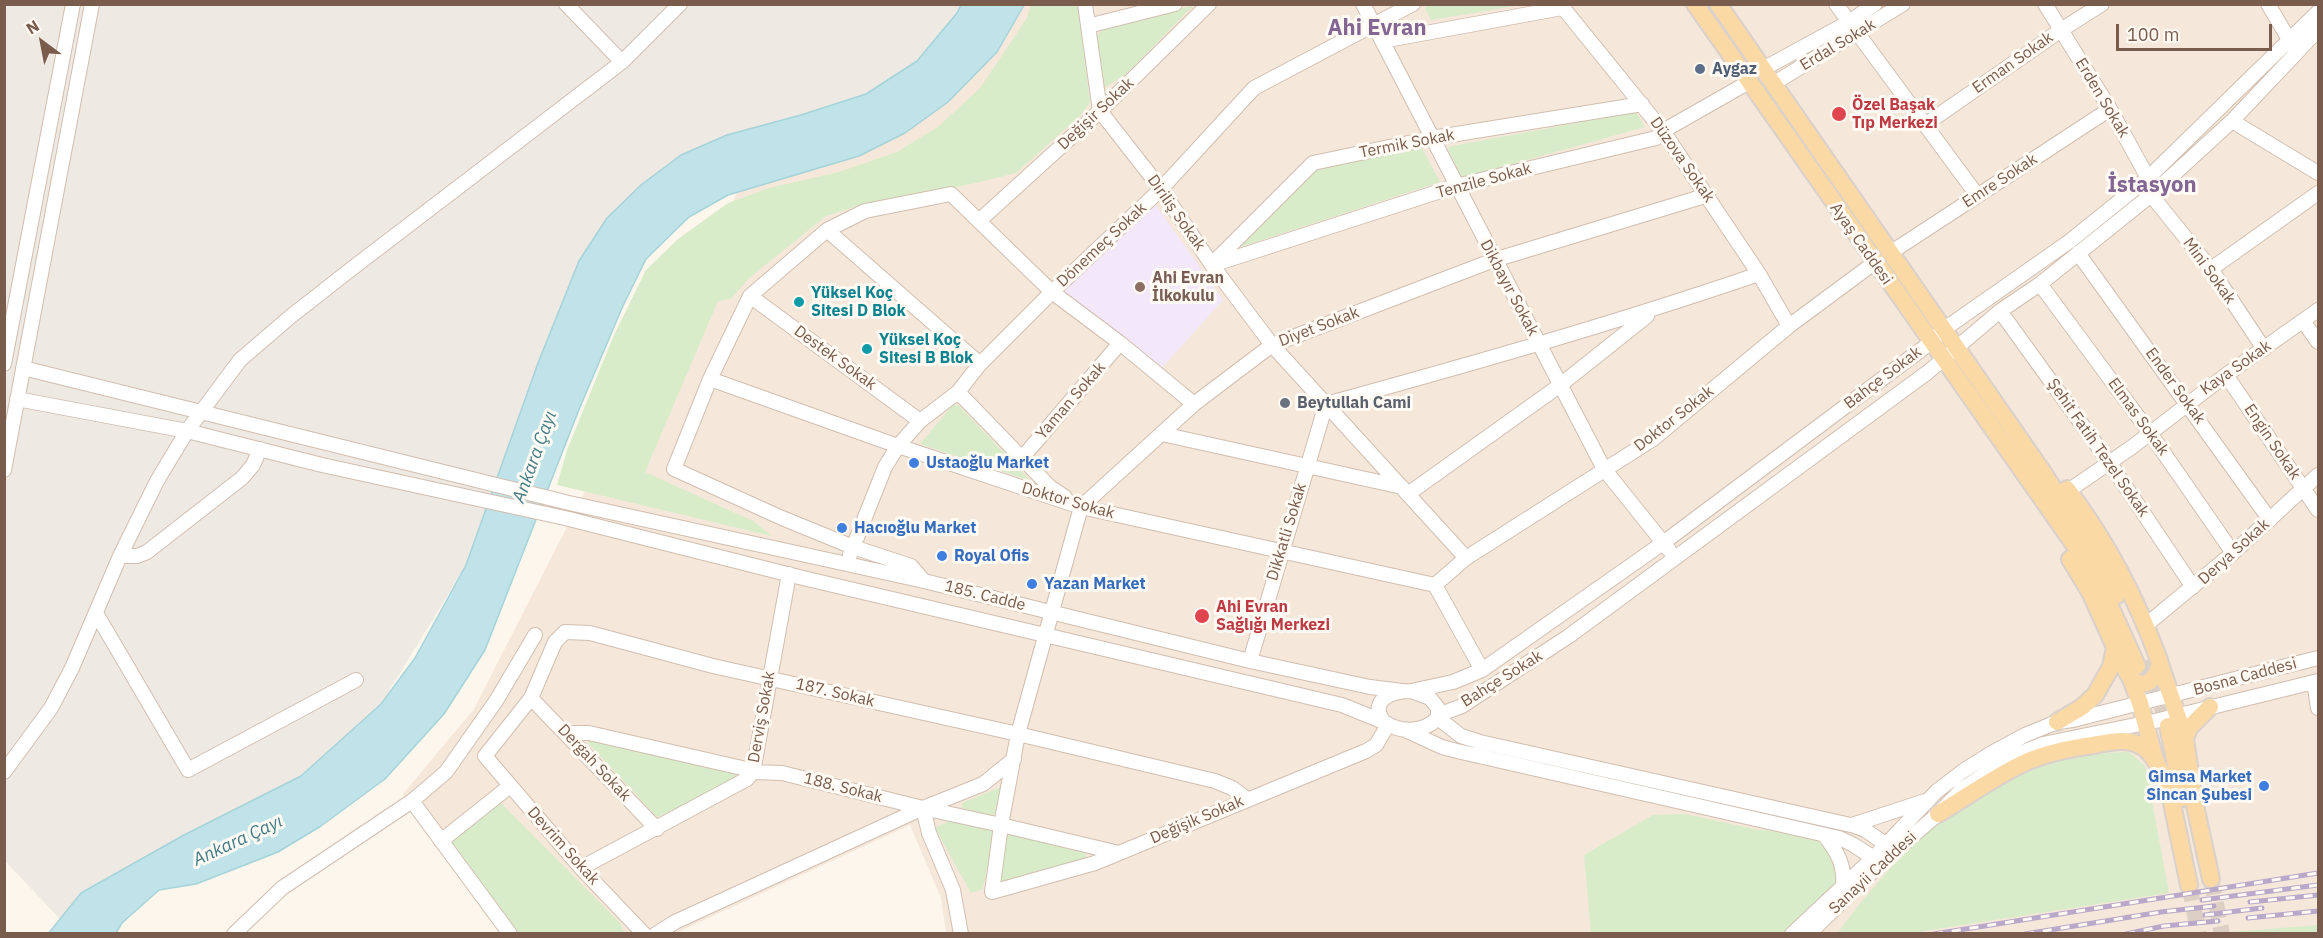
<!DOCTYPE html>
<meta charset="utf-8">
<style>
body{margin:0}
#map{position:relative;width:2323px;height:938px;overflow:hidden;background:#fdf6ec;font-family:"IBM Plex Sans",sans-serif}
canvas{display:block}
.frame{position:absolute;inset:0;border:6px solid #7a5c4d;pointer-events:none}
.north{position:absolute;left:12px;top:12px;width:60px;height:60px;-webkit-text-stroke:4px #fffaf3;paint-order:stroke;rotate:328deg;font-size:16px;font-weight:700;line-height:24px;text-align:center;color:#7a5c4d}
.north::after{content:'';display:block;margin:auto;width:21px;height:27px;background:#7a5c4d;clip-path:polygon(50% 0,100% 100%,50% 72%,0 100%)}
.scale{position:absolute;left:2116px;top:24px;width:156px;height:27px;box-sizing:border-box;border:3px solid #7a5c4d;border-top:0;padding-left:8px;font-size:18px;line-height:21px;white-space:nowrap;color:#7a5c4d;-webkit-text-stroke:4px #fffaf3;paint-order:stroke}
</style>
<div id="map">
<canvas width="2323" height="938"></canvas>
<div class="frame"></div>
<div class="north">N</div>
<div class="scale">100 m</div>
</div>
<script>
const c = document.querySelector('canvas').getContext('2d');
c.lineJoin = 'round';
function paint(path, color) {
  c.fillStyle = color;
  c.fill(path, 'evenodd');
}
function trace(path, color, width, dash) {
  c.strokeStyle = color;
  c.lineWidth = width;
  c.lineCap = dash ? 'butt' : 'round';
  c.setLineDash(dash || []);
  c.stroke(path);
}
function label(font, color, halo, rows, align = 'center') {
  c.font = font + ' "IBM Plex Sans",sans-serif';
  c.lineWidth = 6;
  c.setLineDash([]);
  c.textBaseline = 'middle';
  c.strokeStyle = halo;
  c.fillStyle = color;
  for (const [text, x, y, turn = 0] of rows) {
    c.save();
    c.translate(x, y);
    c.rotate((+turn || 0) * Math.PI / 180);
    c.textAlign = isNaN(turn) ? turn : align;
    if (halo) c.strokeText(text, 0, 0);
    c.fillText(text, 0, 0);
    c.restore();
  }
}
const residential = new Path2D(`
 M869 5H2318V933H946L941 898 910 825 676 933H502L403 794 474 709 802 66Z`);
const industrial = new Path2D(`
 M5 5H961L957 13 917 61 866 94 801 115 607 218 579 261 538 363 466 565 381 704 301 776 184 835 81 892 60 919 5 861Z`);
const education = new Path2D(`
 M1155 204 1223 300 1160 370 1063 291Z`);
const green = new Path2D(`
 M1031 5H1078L1090 102 1082 114 1016 173 976 183 854 207 826 216 749 278 731 299 718 301 645 472 753 521 772 536 557 485 567 450 614 335 646 270 678 239 728 203 769 188 839 172 897 152 939 126 980 88 1027 18Z
 M1194 5 1125 75 1104 88 1100 83 1095 37 1103 30Z
 M1430 5V4L1521 5 1431 20 1425 8Z
 M1636 112 1645 127 1462 178 1447 147Z
 M1422 148 1440 182 1237 248 1315 169Z
 M953 405 959 406 1031 481 920 444Z
 M587 737 740 771 742 778 657 817 588 743Z
 M2129 752 2145 766 2148 779 2169 893 1911 933 1837 934C1910 834 1999 754 2129 752Z
 M1001 787 994 816 962 808V803Z
 M500 802 620 923 625 933H519L449 845V841Z
 M1685 814 1759 830 1797 832 1821 842 1836 855 1843 878 1791 933H1591L1584 855 1653 815Z
 M953 819 994 831 983 889 971 893 935 828Z
 M1007 831 1084 852 1088 859 997 885Z
 M2318 925V933H2231V932Z`);
const water = new Path2D(`
 M961 5H1024L997 52 948 102 905 133 859 156 728 195 689 217 646 259 622 308 578 412 485 650 444 714 385 779 321 826 278 852 196 884 159 890 122 923 116 933 48 934 81 893 184 835 301 776 381 704 415 658 466 565 538 363 579 261 607 218 641 185 681 155 727 135 801 115 866 94 917 61 957 13Z`);
const majorTunnel = new Path2D(`
 M2147 660 2168 726
 M2211 879 2222 934
 M2189 885 2199 934`);
const minor = new Path2D(`
 M566 4 622 62
 M1085 4 1100 111 1161 189 1212 265 1272 345 1466 558
 M1363 4 1604 469 1669 550
 M1560 4 1663 131 1759 274 1789 326
 M1836 4 1977 195
 M2045 4 2110 109 2148 178 2151 195 2211 269 2264 349
 M2268 4 2294 48
 M1088 26 1175 4
 M1382 41 1562 8
 M1763 69 1849 22 1875 4
 M1773 84 1903 4
 M2232 121 2318 173
 M1926 124 2061 30 2102 4
 M980 220 1100 111 1209 4
 M827 230 980 364
 M1890 253 2110 109
 M2078 253 2270 520
 M1213 263 1313 163 1432 138 1642 104
 M1212 265 1456 186 1656 138 1663 131 1749 82
 M2211 269 2318 193
 M2040 284 2150 433 2233 553
 M750 296 920 421
 M2000 311 2109 462 2193 587
 M2303 321 2318 342
 M4 364 73 4
 M23 368 569 503 924 581 1250 661 1370 687 1402 691
 M2226 375 2318 510
 M710 379 898 446 1081 507 1435 585 1466 558 1653 439 1789 326 1874 263
 M958 392 1050 487 1065 497
 M17 399 187 431 322 465 565 518 803 578 1342 705 1384 722
 M1162 434 1402 487
 M1022 458 1120 343
 M4 470 92 4
 M2068 491 2132 447 2226 375 2318 310
 M1408 494 1559 386 1647 316
 M850 555 885 467 898 446 920 421 958 392 980 364 1052 292 1161 189 1254 88 1413 4
 M120 556H137L147 552 242 478 253 465 260 449
 M924 581 911 566 853 547 782 518 674 469 710 379 750 296 827 230 865 211 951 194 1052 292 1120 343 1194 404
 M1435 585 1482 670
 M96 613 188 770 356 680
 M2146 625 2233 553 2318 475
 M1250 661 1326 404C1471 364 1616 323 1759 274
 M2314 682 2318 708
 M1411 691 1453 682 1482 670 1663 543 1930 343 1943 330 2070 241 2148 178 2318 12
 M1411 691 1430 698 1438 708V718C1423 733 1401 733 1384 722 1368 700 1392 691 1411 691Z
 M531 698 657 829
 M1438 715 1462 706 1569 636 1928 372 2000 311 2040 284 2151 195 2232 121 2318 30
 M1438 718 1461 736 1480 742 1855 826 1865 830 1893 849
 M1388 725 1376 745 1366 751 1095 863 992 892 1001 825 1018 734 1081 507 1194 404 1272 345 1494 260 1708 195
 M1405 730 1442 747 1457 751 1839 838 1852 844 1880 862
 M566 733H589L742 768 753 772 782 773 923 808 1001 825 1119 853
 M4 772 51 708 72 668 120 556 157 481 187 431 240 360 290 317 350 270 622 62 680 4
 M412 801 510 934
 M923 808 929 833 953 890 961 934
 M1852 825 1925 801
 M1824 835C1837 851 1845 865 1843 886
 M441 841 510 786
 M581 868 747 779 753 772 789 574
 M234 934 282 888 412 801 446 772 496 701 535 635
 M644 934 581 868 485 756 531 698 555 642 565 632 590 633 713 666 1018 734 1215 781 1232 788 1247 799
 M656 934 675 922 923 808 983 784 1014 759
 M1792 934 1874 857 1937 791 1963 771 1990 754 2025 735 2057 722 2073 720 2318 658
 M1809 934 1881 863 1938 814 1961 790 1998 765 2021 753 2043 744 2155 721 2318 681`);
const major = new Path2D(`
 M1695 4 2078 550 2102 588 2137 666
 M1718 4 2042 471 2099 559 2117 595
 M2067 489C2106 540 2137 600 2159 660 2161 676 2143 694 2130 677 2124 668 2120 656 2115 647
 M2159 661 2185 738 2194 801 2211 879
 M2130 676 2140 703 2155 759
 M2057 722 2082 707 2095 695 2111 667 2115 647 2090 592 2070 559
 M2168 726 2183 798
 M2185 738 2189 728 2210 707
 M2168 784 2189 885
 M1938 814C1967 797 1995 776 2026 762 2047 753 2071 748 2093 745 2110 742 2128 737 2143 747 2157 756 2164 780 2171 795`);
const rail = new Path2D(`
 M2202 900 2318 885
 M2250 902 2318 895
 M2205 915 2262 908
 M2248 918 2318 911
 M1934 934 2318 873
 M2025 934 2161 912 2214 906
 M2126 934 2164 926 2218 921`);
const markers = [
 [1700,69,6,"#5c6f8a"],
 [1839,114,8,"#e0444e"],
 [1140,287,6,"#8d6e63"],
 [799,302,6,"#0f9aa8"],
 [867,349,6,"#0f9aa8"],
 [1285,403,6,"#6b7280"],
 [914,463,6,"#3f7fe0"],
 [842,528,6,"#3f7fe0"],
 [942,556,6,"#3f7fe0"],
 [1032,584,6,"#3f7fe0"],
 [1202,616,8,"#e0444e"],
 [2264,786,6,"#3f7fe0"]
];
const streetNames = [
 ["Erdal Sokak",1838,45,-31],
 ["Erman Sokak",2013,63,-35],
 ["Erden Sokak",2102,98,59],
 ["Değişir Sokak",1096,114,-43],
 ["Termik Sokak",1407,144,-11],
 ["Düzova Sokak",1682,160,55],
 ["Tenzile Sokak",1484,181,-15],
 ["Emre Sokak",2000,181,-33],
 ["Diriliş Sokak",1176,213,55],
 ["Ayaş Caddesi",1861,244,55],
 ["Dönemeç Sokak",1102,245,-43],
 ["Mini Sokak",2209,271,54],
 ["Dikbayır Sokak",1509,288,62],
 ["Diyet Sokak",1319,327,-21],
 ["Destek Sokak",835,358,36],
 ["Kaya Sokak",2236,368,-35],
 ["Bahçe Sokak",1883,378,-37],
 ["Ender Sokak",2175,386,54],
 ["Yaman Sokak",1071,401,-49],
 ["Elmas Sokak",2138,417,54],
 ["Doktor Sokak",1674,419,-38],
 ["Engin Sokak",2272,442,56],
 ["Şehit Fatih Tezel Sokak",2098,448,55],
 ["Doktor Sokak",1068,501,16],
 ["Dikkatli Sokak",1287,532,-73],
 ["Derya Sokak",2234,552,-42],
 ["185. Cadde",985,596,14],
 ["Bosna Caddesi",2245,677,-15],
 ["Bahçe Sokak",1502,679,-32],
 ["187. Sokak",835,693,13],
 ["Derviş Sokak",762,717,-80],
 ["Dergah Sokak",594,763,47],
 ["188. Sokak",843,788,14],
 ["Değişik Sokak",1197,820,-23],
 ["Devrim Sokak",563,846,48],
 ["Sanayii Caddesi",1873,873,-43]
];
const serviceNames = [
 ["Aygaz",1712,69]
];
const healthNames = [
 ["Özel Başak",1852,105],
 ["Tıp Merkezi",1852,123],
 ["Ahi Evran",1216,607],
 ["Sağlığı Merkezi",1216,625]
];
const educationNames = [
 ["Ahi Evran",1152,278],
 ["İlkokulu",1152,296]
];
const cultureNames = [
 ["Yüksel Koç",811,293],
 ["Sitesi D Blok",811,311],
 ["Yüksel Koç",879,340],
 ["Sitesi B Blok",879,358]
];
const worshipNames = [
 ["Beytullah Cami",1297,403]
];
const shopNames = [
 ["Ustaoğlu Market",926,463],
 ["Hacıoğlu Market",854,528],
 ["Royal Ofis",954,556],
 ["Yazan Market",1044,584],
 ["Gimsa Market",2252,777,"right"],
 ["Sincan Şubesi",2252,795,"right"]
];
const waterNames = [
 ["Ankara Çayı",535,457,-70],
 ["Ankara Çayı",238,841,-25]
];
const districtNames = [
 ["Ahi Evran",1377,29],
 ["İstasyon",2152,186]
];
paint(residential, '#f5e8da');
paint(industrial, '#efe9e4');
paint(education, '#f3e8fa');
paint(green, '#d8ecc9');
paint(water, '#bfe3e8');
trace(water, '#a5d3da', 1.5);
trace(majorTunnel, '#dcd0c4', 16, [16, 8]);
trace(minor, '#d1beb0', 16);
trace(major, '#dad1cd', 20);
trace(minor, '#fff', 14);
trace(major, '#fbd9a5', 16);
trace(rail, '#b9a8c9', 5);
trace(rail, '#fffaf3', 3, [9]);
for (const [x, y, r, color] of markers) {
  const dot = new Path2D();
  dot.arc(x, y, r, 0, 2 * Math.PI);
  c.fillStyle = color;
  c.fill(dot);
  trace(dot, '#fffaf3', 2);
}
label('16px', '#7a5c4d', '#fffaf3', streetNames);
label('bold 16px', '#4e5e75', '#fffaf3', serviceNames, 'left');
label('bold 16px', '#be3a42', '#fffaf3', healthNames, 'left');
label('bold 16px', '#785e54', '#fffaf3', educationNames, 'left');
label('bold 16px', '#0d838f', '#fffaf3', cultureNames, 'left');
label('bold 16px', '#5b616d', '#fffaf3', worshipNames, 'left');
label('bold 16px', '#366cbe', '#fffaf3', shopNames, 'left');
label('italic 18px', '#437c86', '#fffaf3', waterNames);
label('bold 22px', '#846695', '#fffaf3', districtNames);
</script>
